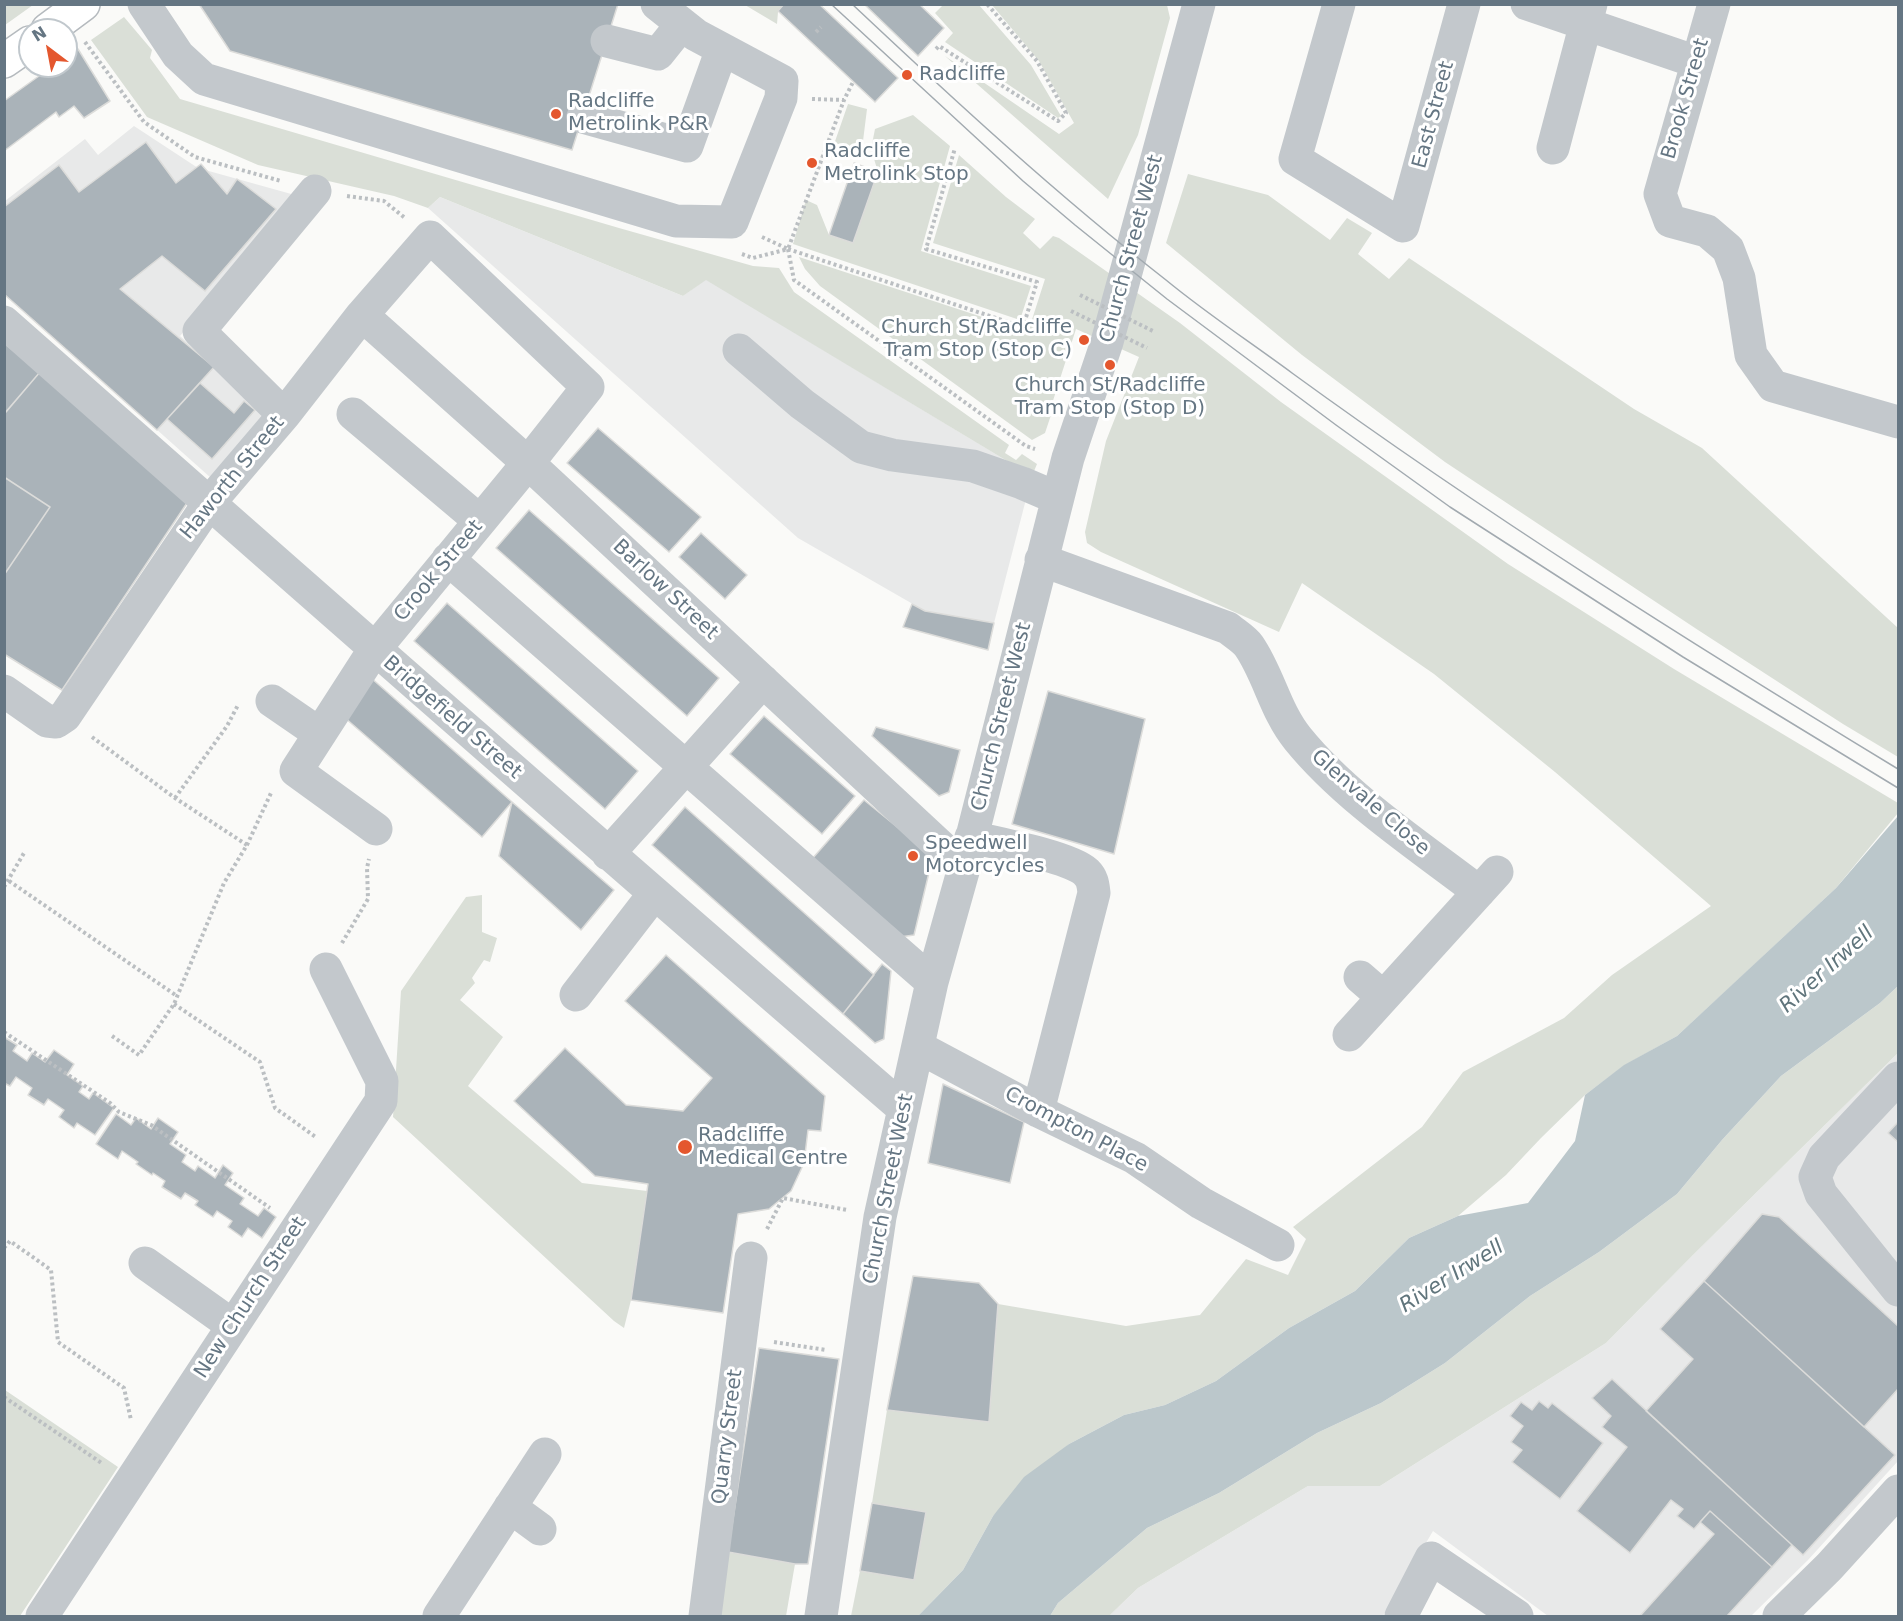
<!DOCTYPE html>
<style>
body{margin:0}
#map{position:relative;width:1903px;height:1621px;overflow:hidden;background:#fafaf8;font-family:"DejaVu Sans",sans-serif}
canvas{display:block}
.frame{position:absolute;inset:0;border:6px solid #657683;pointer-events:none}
.north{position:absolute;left:18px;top:18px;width:60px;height:60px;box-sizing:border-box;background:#fff;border:2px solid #c1c8cd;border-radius:50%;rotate:328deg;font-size:16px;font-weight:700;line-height:24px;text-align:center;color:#657683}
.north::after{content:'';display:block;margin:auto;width:21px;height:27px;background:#e4572e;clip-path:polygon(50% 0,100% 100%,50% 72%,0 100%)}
</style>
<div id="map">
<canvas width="1903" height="1621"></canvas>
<div class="frame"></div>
<div class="north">N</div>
</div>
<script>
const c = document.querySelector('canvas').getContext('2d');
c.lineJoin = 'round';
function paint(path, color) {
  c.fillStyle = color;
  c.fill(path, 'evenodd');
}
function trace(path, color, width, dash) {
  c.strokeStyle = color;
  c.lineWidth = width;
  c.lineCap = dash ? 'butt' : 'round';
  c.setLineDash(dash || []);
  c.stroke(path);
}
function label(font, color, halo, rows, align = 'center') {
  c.font = font + ' "DejaVu Sans",sans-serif';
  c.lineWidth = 6;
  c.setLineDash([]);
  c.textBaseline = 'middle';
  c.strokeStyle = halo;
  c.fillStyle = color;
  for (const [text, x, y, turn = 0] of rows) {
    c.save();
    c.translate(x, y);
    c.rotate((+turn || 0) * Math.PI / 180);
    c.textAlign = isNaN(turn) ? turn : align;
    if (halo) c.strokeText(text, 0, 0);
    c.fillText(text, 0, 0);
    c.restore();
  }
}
const built = new Path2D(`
 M134 126 198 168 302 197 180 336 268 414 211 478 5 294V201L85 139 98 155Z
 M440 197 683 296 706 279 1032 476 994 623 925 611 798 538 428 208Z
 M1898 1053V1461L1808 1560 1751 1616H1548L1433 1531 1383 1616H1109L1138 1588 1308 1486H1380L1606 1343 1693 1255Z`);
const green = new Path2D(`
 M5 4H33V5L5 25Z
 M944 4 979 5 1031 65 1061 116 1058 118 945 42 953 33 935 13Z
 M745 5H784L778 12 777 24Z
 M992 5H1167L1170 18 1138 135 1108 199 945 56 1059 134 1074 123 1039 61Z
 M124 17 152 50 150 58 180 99 619 228 753 266 779 268 794 292 1009 445 1005 453 1016 460 1022 454 1037 464 1032 476 706 280 683 296 440 197 428 208 394 196 258 165 147 117 91 40Z
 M848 104 867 109 861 157 832 150Z
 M913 115 950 146 921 251 1031 286 1020 320 793 244 806 200 817 205 829 235 853 243 878 172 871 149 875 129Z
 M959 155 1006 197 1035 219 1023 233 1040 249 1053 236 1059 238 1180 323 1281 402 1508 564 1674 669 1898 803V813L1836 888 1728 989 1677 1036 1625 1065 1585 1095 1541 1138 1506 1175 1458 1216 1409 1238 1355 1291 1289 1328 1216 1381 1165 1405 1124 1415 1069 1444 993 1516 963 1570 918 1616H851L860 1571 914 1580 926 1512 872 1503 887 1410 989 1422 998 1304 1126 1326 1200 1315 1246 1259 1288 1275 1306 1239 1293 1227 1422 1127 1463 1072 1564 1018 1612 975 1711 906 1555 772 1434 674 1302 583 1279 632 1101 552 1087 543 1085 532 1106 441 1139 357 1076 329 1050 410 1051 415 1045 433 1032 440 820 286 805 269 799 257 1028 332 1045 279 933 243Z
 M1188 174 1268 195 1330 240 1347 218 1372 233 1358 254 1389 279 1409 258 1634 409 1702 448 1898 628V757L1843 724 1698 630 1445 462 1302 355 1166 243Z
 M482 895V932L497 938 490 962 484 960 472 978 475 983 460 1000 503 1037 468 1086 582 1183 647 1191 631 1300 624 1328 614 1321 393 1117 401 991 466 897Z
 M1898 986V1053L1693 1255 1606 1343 1380 1486H1308L1138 1588 1109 1616H1050L1058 1603 1147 1528 1219 1493 1317 1433 1381 1403 1445 1363 1530 1296 1599 1252 1677 1194 1722 1140 1781 1076 1880 1003Z
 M5 1390 118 1467 20 1616H5Z
 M728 1552 795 1564 786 1616H716Z`);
const water = new Path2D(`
 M1898 816V986L1880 1003 1781 1076 1722 1140 1677 1194 1599 1252 1530 1296 1445 1363 1381 1403 1317 1433 1219 1493 1147 1528 1058 1603 1050 1616H918L963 1570 993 1516 1024 1477 1069 1444 1124 1415 1165 1405 1216 1381 1289 1328 1355 1291 1409 1238 1458 1216 1528 1203 1575 1141 1585 1095 1624 1065 1677 1036 1836 888Z`);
const building = new Path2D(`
 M199 4H618L572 150 230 51Z
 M819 4 898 78 875 102 778 11 784 4Z
 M864 4H919L944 28 918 56Z
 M78 49 110 101 84 118 74 106 59 117 56 112 4 151V101L53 66H66V57Z
 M146 142 176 183 201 164 227 194 237 179 276 209 205 291 162 256 120 289 214 367 157 430 4 294V207L59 165 79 192Z
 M854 163 878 172 853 243 829 235Z
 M4 343 40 372 6 412 4 411Z
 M40 372 187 503 62 690 4 654V575L50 507 4 477V414Z
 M200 383 234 413 244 401 255 410 212 459 167 419Z
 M598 428 701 517 669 552 567 463Z
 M4 477 50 507 4 575Z
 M529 510 719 678 687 716 496 548Z
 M701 533 747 575 725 599 679 557Z
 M447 603 638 771 605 809 414 641Z
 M912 604 925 611 994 623 988 650 903 627Z
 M370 677 512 802 482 837 344 717Z
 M1048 691 1145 719 1114 854 1012 824Z
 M764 716 855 796 822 834 730 754Z
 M876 727 960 750 949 792 939 796 872 736Z
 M864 800 933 856 914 935 900 937 812 859Z
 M512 802 614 890 581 930 499 856Z
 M685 807 874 975 843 1014 652 845Z
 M666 955 825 1096 821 1131 808 1130 804 1163 791 1191 769 1209 738 1214 723 1313 631 1300 648 1184 595 1176 514 1101 565 1048 626 1105 683 1111 712 1078 625 1001Z
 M882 964 891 971 884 1039 875 1043 843 1014Z
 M4 1037 17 1045 13 1051 27 1061 32 1053 45 1062 54 1050 74 1064 67 1075 83 1086 79 1092 89 1099 93 1093 114 1108 95 1135 77 1123 74 1128 59 1117 64 1110 48 1099 44 1105 28 1095 32 1088 16 1077 10 1086 4 1083Z
 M943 1084 1024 1122 1010 1183 928 1163Z
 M116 1114 131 1125 136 1118 151 1129 158 1118 178 1132 170 1144 186 1155 182 1162 195 1171 198 1166 215 1178 223 1165 233 1173 225 1185 244 1198 240 1204 258 1216 264 1208 276 1217 262 1238 248 1228 242 1237 228 1227 232 1221 217 1211 213 1217 195 1205 198 1201 185 1193 181 1199 162 1187 165 1181 153 1173 152 1175 136 1164 138 1162 122 1151 118 1159 96 1144Z
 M1898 1122V1142L1888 1133Z
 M1762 1214 1779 1217 1898 1326V1389L1864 1427 1704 1281Z
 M913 1276 979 1283 998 1304 989 1422 887 1410Z
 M1704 1281 1895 1455 1803 1555 1646 1411 1693 1359 1660 1329Z
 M759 1348 839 1359 808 1564H795L728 1552Z
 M1612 1379 1792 1545 1772 1567 1710 1511 1694 1529 1677 1516 1683 1509 1671 1500 1630 1553 1577 1511 1627 1447 1602 1427 1611 1416 1592 1398Z
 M1539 1401 1548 1408 1552 1403 1603 1443 1560 1499 1512 1462 1522 1450 1511 1442 1523 1426 1510 1416 1521 1402 1532 1410Z
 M872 1503 926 1512 914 1580 860 1571Z
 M1710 1511 1772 1567 1727 1616H1640L1714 1534 1700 1522Z`);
const path = new Path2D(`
 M816 32 821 27
 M85 42 144 122 195 157 281 181
 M936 49 939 46 1058 121 1066 113 1037 61 987 4
 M812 99 844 100 853 82
 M347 196 384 201 405 218
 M762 237 788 249 844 100
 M788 249 1023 327 1037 282 926 249 955 148
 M742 254 753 258 788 249 794 280 1026 446 1035 449
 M92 737 175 798 247 845
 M175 798 227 726 238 705
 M9 881 177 996
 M4 887 24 853
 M342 943 368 899 367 868 369 859
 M174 1004 260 1062 275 1108 317 1138
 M4 1032 110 1103 119 1112 151 1125 270 1208
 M112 1036 139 1055 174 1004 224 883 247 845 271 793
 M767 1229 783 1198 847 1210
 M4 1248 10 1241 51 1270 58 1342 124 1388 131 1420
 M774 1342 826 1350
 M4 1397 103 1464`);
const minor = new Path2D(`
 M144 4 178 55 204 79 676 221 732 222 781 98 782 81 696 35 657 4
 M1339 4 1295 159 1403 226 1464 4
 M1527 4 1697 62
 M1714 4 1660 194 1670 221 1707 231 1728 249 1739 278 1751 355 1773 386 1898 422
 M607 41 658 54 682 24
 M583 117 687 146 722 49
 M1553 148 1591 4
 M362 315 528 463 964 868
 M4 322C303 586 602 849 904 1109
 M739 350 802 404 861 447 892 455 973 466 1022 483 1057 498
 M353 414 480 521
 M284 415 199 331 315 191
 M448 559 932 982
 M1041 560 1228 628C1235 634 1244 639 1249 646 1269 675 1275 711 1298 739 1346 798 1419 846 1479 892
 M4 691 47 721 56 722 65 716 209 503 284 415 362 315 430 237 588 387 528 463 374 650 296 771 376 829
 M272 701 320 734
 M971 837C997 843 1070 857 1086 872 1093 879 1093 885 1094 893L1038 1111
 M608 854 763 681
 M1360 977 1383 997
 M576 995 654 894
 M1349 1035 1497 872
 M918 1047 1038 1111 1135 1158 1201 1203 1278 1245
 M1898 1078 1824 1157 1815 1177 1821 1194 1898 1290
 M145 1263 232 1325
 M510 1507 540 1529
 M42 1616 381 1101 382 1081 326 969
 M439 1616 545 1454
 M705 1616 751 1258
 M821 1616 880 1217 932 982 964 868 1068 458 1107 342 1199 4
 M1401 1616 1431 1558 1517 1616
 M1779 1616 1829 1567 1898 1491`);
const major = new Path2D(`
 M48 30 83 4
 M4 61 30 43`);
const tram = new Path2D(`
 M831 4 1023 181 1075 225 1167 299 1336 425 1450 507 1683 657 1898 788
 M852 4C954 100 1056 194 1166 280 1206 313 1250 342 1292 373 1487 515 1692 644 1898 769`);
const pathBridge = new Path2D(`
 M1080 295 1155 332
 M1071 311 1147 348`);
const markers = [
 [907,75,6,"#e4572e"],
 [556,114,6,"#e4572e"],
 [812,163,6,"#e4572e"],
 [1084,340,6,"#e4572e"],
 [1110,365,6,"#e4572e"],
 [913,856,6,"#e4572e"],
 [685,1147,8,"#e4572e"]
];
const poiNames = [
 ["Radcliffe",919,75],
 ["Radcliffe",568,102],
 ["Metrolink P&R",568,125],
 ["Radcliffe",824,152],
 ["Metrolink Stop",824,175],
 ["Church St/Radcliffe",1072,328,"right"],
 ["Tram Stop (Stop C)",1072,351,"right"],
 ["Church St/Radcliffe",1110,386,"center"],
 ["Tram Stop (Stop D)",1110,409,"center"],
 ["Speedwell",925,844],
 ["Motorcycles",925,867],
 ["Radcliffe",698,1136],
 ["Medical Centre",698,1159]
];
const streetNames = [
 ["Brook Street",1686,99,-74],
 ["East Street",1434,115,-75],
 ["Church Street West",1132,249,-75],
 ["Haworth Street",233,478,-51],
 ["Crook Street",439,571,-50],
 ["Barlow Street",665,590,43],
 ["Church Street West",1002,717,-76],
 ["Bridgefield Street",452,718,41],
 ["Glenvale Close",1370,803,41],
 ["Crompton Place",1076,1130,28],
 ["Church Street West",889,1189,-79],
 ["New Church Street",251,1298,-57],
 ["Quarry Street",728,1437,-83]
];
const waterNames = [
 ["River Irwell",1827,970,-42],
 ["River Irwell",1452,1277,-32]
];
paint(built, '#e8e9e9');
paint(green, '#dadfd7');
paint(water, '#bbc7cb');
paint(building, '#aab3b9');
trace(building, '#dcdcda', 1.5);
trace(major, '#b5babe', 36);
trace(path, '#bbbfc2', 4, [3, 3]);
trace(minor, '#c3c8cc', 33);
trace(major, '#fff', 33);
trace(tram, '#a2aab0', 1.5);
trace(pathBridge, '#bbbfc2', 4, [3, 3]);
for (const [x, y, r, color] of markers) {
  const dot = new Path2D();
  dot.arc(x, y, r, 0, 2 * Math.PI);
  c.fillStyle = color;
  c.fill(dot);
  trace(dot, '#fff', 2);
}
label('20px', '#657683', '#fff', poiNames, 'left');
label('20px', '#657683', '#fff', streetNames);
label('italic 21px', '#60757c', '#fff', waterNames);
</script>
